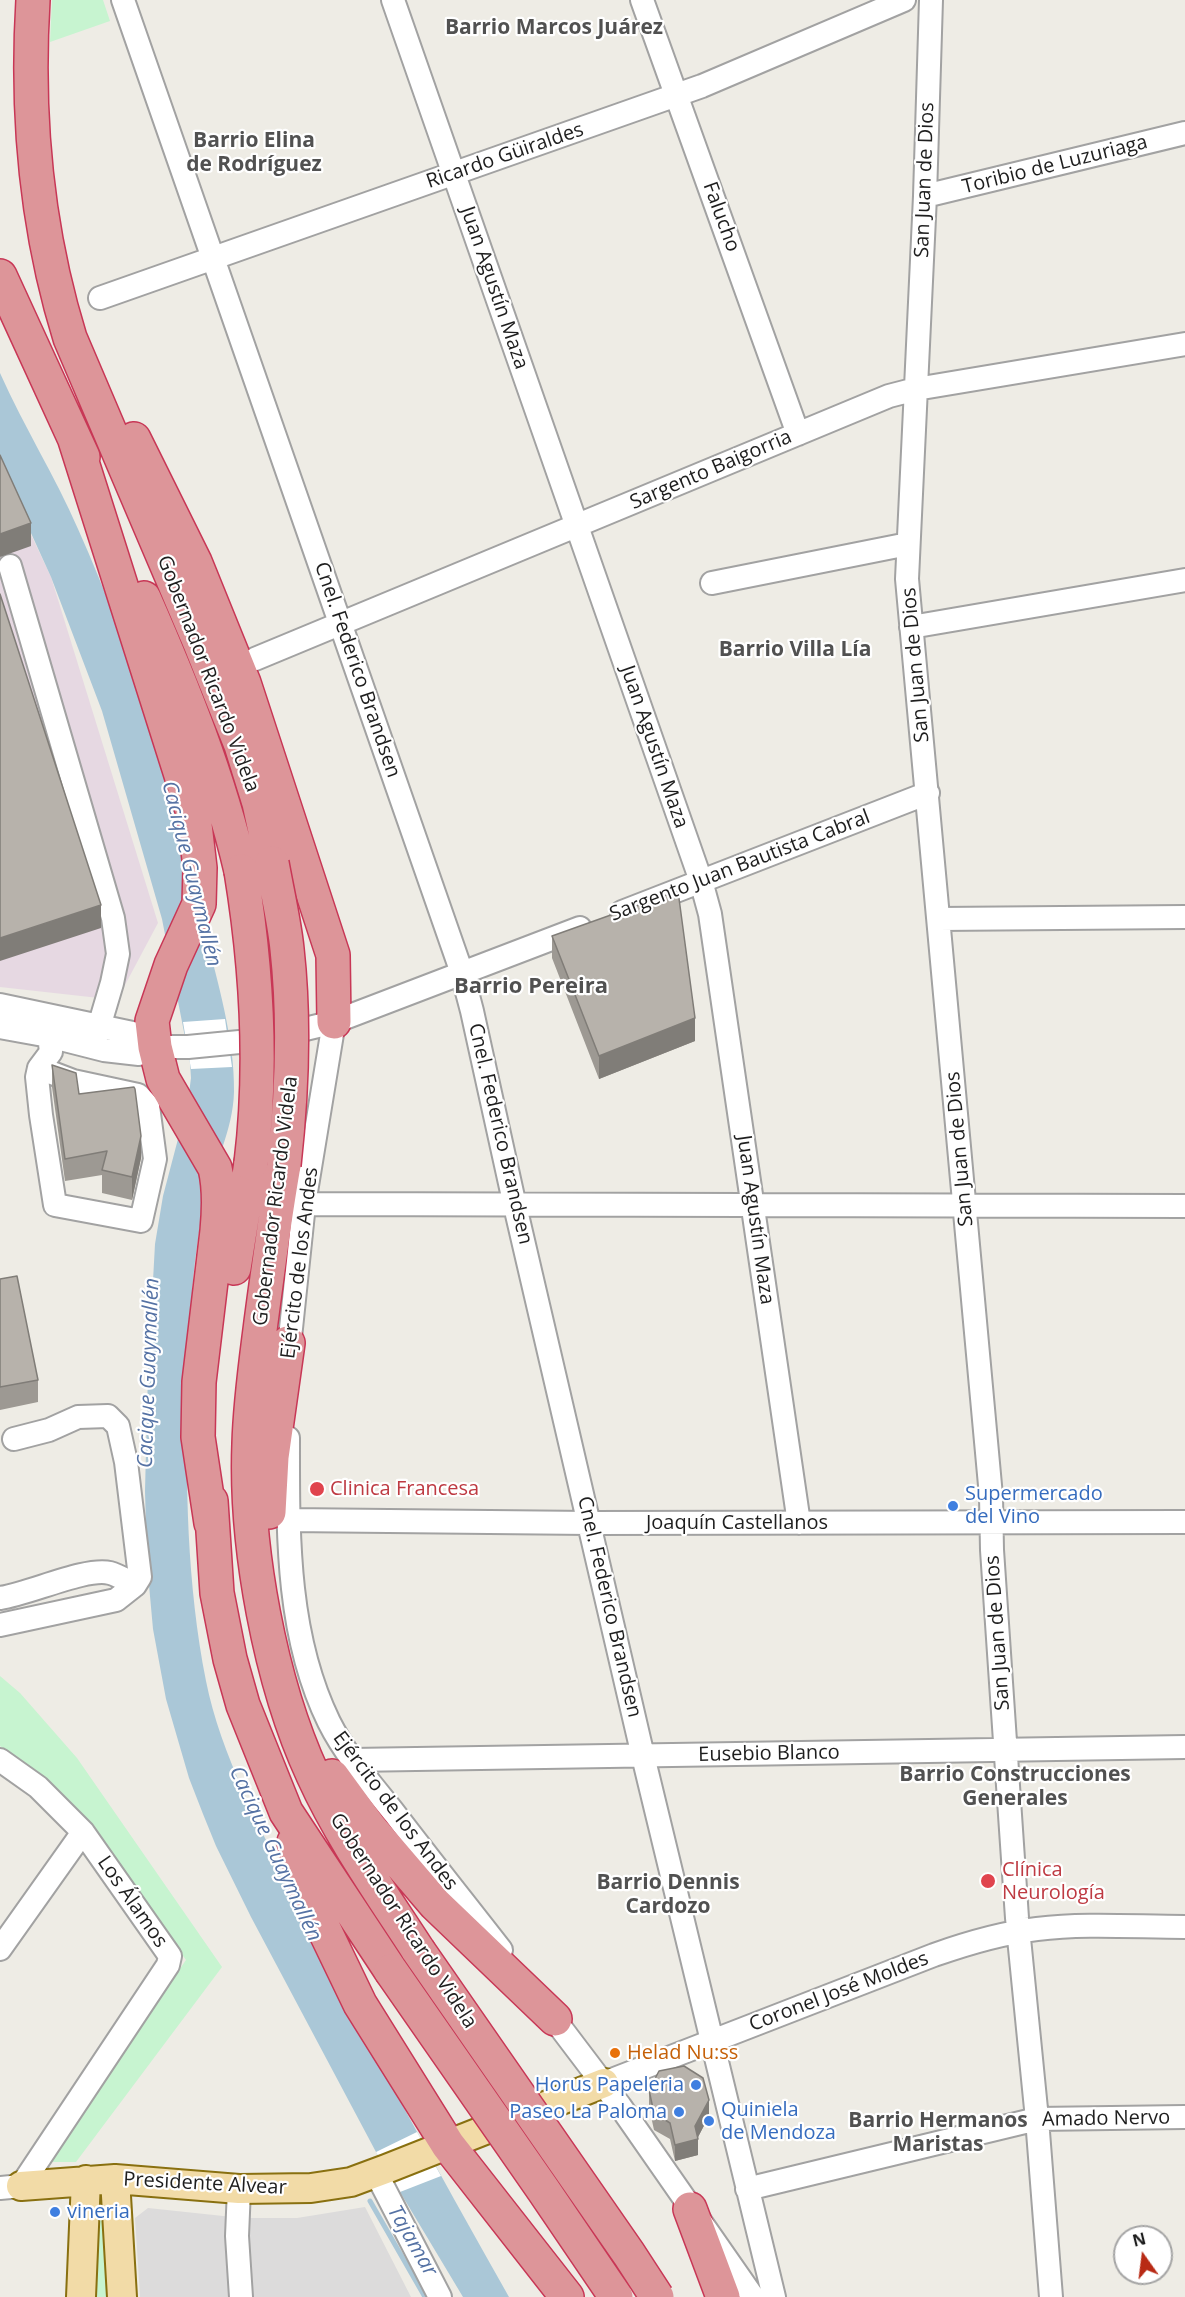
<!DOCTYPE html>
<meta charset="utf-8">
<style>
body{margin:0}
#map{position:relative;width:1185px;height:2297px;overflow:hidden;background:#eeece5;font-family:"Open Sans",sans-serif}
canvas{display:block}
.north{position:absolute;left:1113px;top:2225px;width:60px;height:60px;box-sizing:border-box;background:#fff;border:2px solid #a5a5a5;border-radius:50%;rotate:346deg;font-size:16px;font-weight:700;line-height:24px;text-align:center;color:#1e1e1e}
.north::after{content:'';display:block;margin:auto;width:21px;height:27px;background:#b82a15;clip-path:polygon(50% 0,100% 100%,50% 72%,0 100%)}
</style>
<div id="map">
<canvas width="1185" height="2297"></canvas>
<div class="north">N</div>
</div>
<script>
const c = document.querySelector('canvas').getContext('2d');
c.lineJoin = 'round';
function paint(path, color) {
  c.fillStyle = color;
  c.fill(path, 'evenodd');
}
function trace(path, color, width, dash) {
  c.strokeStyle = color;
  c.lineWidth = width;
  c.lineCap = dash ? 'butt' : 'round';
  c.setLineDash(dash || []);
  c.stroke(path);
}
function label(font, color, halo, rows, align = 'center') {
  c.font = font + ' "Open Sans",sans-serif';
  c.lineWidth = 4.5;
  c.setLineDash([]);
  c.textBaseline = 'middle';
  c.strokeStyle = halo;
  c.fillStyle = color;
  for (const [text, x, y, turn = 0] of rows) {
    c.save();
    c.translate(x, y);
    c.rotate((+turn || 0) * Math.PI / 180);
    c.textAlign = isNaN(turn) ? turn : align;
    if (halo) c.strokeText(text, 0, 0);
    c.fillText(text, 0, 0);
    c.restore();
  }
}
const residential = new Path2D(`
 M365 2207 411 2297H140L135 2218 148 2208 242 2218H297Z`);
const industrial = new Path2D(`
 M0 469 51 577 158 923 117 1000 0 987Z`);
const park = new Path2D(`
 M52 0H103L110 21 50 42Z
 M0 1676 20 1693 77 1758 222 1967 76 2162H47L186 1960 81 1813 56 1789 0 1746Z
 M98 2208 103 2212 108 2297H90Z`);
const water = new Path2D(`
 M0 373C24 427 55 476 78 529 136 658 174 793 205 930 217 982 235 1038 234 1092 233 1131 214 1164 205 1201 200 1220 198 1241 195 1261 190 1302 190 1344 188 1384 185 1484 187 1584 206 1681 220 1753 263 1833 295 1899 362 2034 435 2166 509 2297H463L376 2152 251 1917 216 1846 203 1814 189 1778 166 1699 153 1629 147 1563 145 1491 148 1372 155 1244 163 1196 188 1101 191 1078 190 1063 162 919 102 711 51 577 0 465Z`);
const pier = new Path2D(`
 M225 1019 232 1067 191 1069 183 1022Z
 M417 2132 441 2176 400 2192 376 2152Z`);
const stream = new Path2D(`
 M370 2201 425 2297`);
const minor = new Path2D(`
 M123 0 462 973 472 1011 515 1206 643 1756 774 2297
 M393 0 701 881 710 914 799 1523
 M642 0 798 434
 M931 0 925 196 907 579 991 1496 992 1550 1017 1918 1037 2119 1051 2297
 M925 196 1185 133
 M100 298 702 86 904 0
 M10 566 113 918 118 954 112 983 93 1047
 M712 583 908 544
 M911 627 1185 580
 M255 659 889 396 916 389 1185 344
 M622 912 928 793
 M939 919 1185 917
 M0 1005 142 1035 155 1047
 M0 1027 49 1036 104 1050 139 1054 155 1047H188L260 1040 334 1022 580 928
 M39 1068 73 1081 138 1095 148 1106 155 1159 141 1221 55 1205 41 1115 37 1077 39 1068 51 1052 49 1036
 M304 1204 1185 1206
 M288 1357 304 1204 334 1022
 M288 1438C288 1533 286 1634 329 1722 346 1756 372 1785 395 1814 430 1860 466 1905 501 1950
 M14 1439 49 1430 78 1417 108 1416 118 1426 126 1462 140 1577 135 1585
 M288 1520 590 1523 1185 1522
 M0 1598C29 1594 86 1567 110 1573 118 1575 127 1581 135 1585L116 1600 0 1625
 M0 1760 38 1787 83 1832 170 1956 168 1965 21 2186 0 2188
 M352 1760 1185 1747
 M0 1949 83 1832
 M545 2007 620 2106 753 2297
 M604 2083 934 1955C968 1943 1001 1933 1037 1929 1086 1923 1136 1927 1185 1927
 M376 2173 440 2297
 M239 2189 237 2236 241 2297
 M747 2189 1037 2119 1185 2117`);
const major = new Path2D(`
 M115 2179 122 2297
 M21 2186 115 2179 239 2189 311 2188 351 2182 386 2169 604 2083
 M81 2297 86 2180`);
const highway = new Path2D(`
 M33 0C26 114 36 228 70 338L200 643 241 745 259 803 272 863
 M0 276 83 457
 M74 437 194 816 200 868 199 904 171 965 152 1021 155 1047 163 1079 215 1168C220 1189 219 1210 217 1231L199 1382 198 1437 211 1523
 M134 439 195 562 244 683 333 955 334 1022
 M144 598C183 687 219 776 241 871
 M284 1165C275 1217 268 1269 261 1322 256 1362 250 1403 249 1444 245 1546 270 1682 313 1775 341 1837 381 1893 418 1950
 M234 1268 251 1163
 M211 1501 217 1593 230 1659 243 1705 286 1812 391 1971
 M269 1512 272 1457 288 1343
 M332 1776 370 1828 435 1904 555 2019
 M294 1842 310 1900 360 2004 448 2145 567 2297
 M690 2209 723 2297`);
const highwayBridge = new Path2D(`
 M272 863C277 891 284 920 287 949 295 1021 292 1093 284 1165
 M241 871C257 969 263 1065 251 1163
 M418 1950 629 2254 657 2297
 M391 1971 544 2191 616 2297`);
const wall = new Path2D(`
 M552 936 695 1041 599 1079 552 958Z
 M52 1065 141 1158 132 1200 102 1193V1175L65 1181 52 1087Z
 M0 1279 38 1380V1402L0 1410Z
 M649 2090 709 2116 698 2137V2155L675 2161 670 2139 654 2130 649 2107Z`);
const shadedWall = new Path2D(`
 M31 523V546L0 557V534Z
 M101 905V928L0 961V938Z
 M695 1018V1041L599 1079V1056Z
 M141 1136V1158L132 1200V1177Z
 M709 2100V2116L697 2139H698V2155L675 2161V2145L695 2126Z`);
const building = new Path2D(`
 M0 455 31 523 0 534Z
 M0 594 101 905 0 938Z
 M678 891 695 1018 599 1056 552 936Z
 M52 1065 76 1073 79 1094 134 1087 135 1089 141 1136 132 1177 102 1170 107 1151 65 1159Z
 M17 1276 38 1380 0 1387V1279Z
 M684 2066 703 2078 709 2100 695 2126 698 2139 675 2145 670 2123 654 2113 649 2090 659 2071Z`);
const markers = [
 [317,1489,8,"#e0444e"],
 [953,1506,6,"#3f7fe0"],
 [988,1881,8,"#e0444e"],
 [615,2053,6,"#e8710a"],
 [696,2085,6,"#3f7fe0"],
 [679,2112,6,"#3f7fe0"],
 [709,2121,6,"#3f7fe0"],
 [55,2212,6,"#3f7fe0"]
];
const streetNames = [
 ["Ricardo Güiraldes",505,156,-19],
 ["Toribio de Luzuriaga",1055,165,-14],
 ["San Juan de Dios",925,180,-88],
 ["Falucho",721,217,70],
 ["Juan Agustín Maza",494,288,71],
 ["Sargento Baigorria",711,470,-23],
 ["San Juan de Dios",916,665,-95],
 ["Cnel. Federico Brandsen",357,670,71],
 ["Gobernador Ricardo Videla",208,674,69],
 ["Juan Agustín Maza",654,747,71],
 ["Sargento Juan Bautista Cabral",740,866,-21],
 ["Cnel. Federico Brandsen",500,1134,77],
 ["San Juan de Dios",960,1149,-95],
 ["Gobernador Ricardo Videla",276,1201,-83],
 ["Juan Agustín Maza",755,1220,82],
 ["Ejército de los Andes",300,1263,-83],
 ["Joaquín Castellanos",737,1523],
 ["Cnel. Federico Brandsen",609,1607,77],
 ["San Juan de Dios",998,1633,-94],
 ["Eusebio Blanco",769,1754,-1],
 ["Ejército de los Andes",395,1811,53],
 ["Los Álamos",132,1902,55],
 ["Gobernador Ricardo Videla",403,1921,57],
 ["Coronel José Moldes",839,1992,-21],
 ["Amado Nervo",1106,2119,-1],
 ["Presidente Alvear",205,2184,3]
];
const healthNames = [
 ["Clinica Francesa",330,1489],
 ["Clínica",1002,1870],
 ["Neurología",1002,1893]
];
const shopNames = [
 ["Supermercado",965,1494],
 ["del Vino",965,1517],
 ["Horus Papeleria",684,2085,"right"],
 ["Quiniela",721,2110],
 ["de Mendoza",721,2133],
 ["Paseo La Paloma",667,2112,"right"],
 ["vineria",67,2212]
];
const foodNames = [
 ["Helad Nu:ss",627,2053]
];
const neighbourhoodNames = [
 ["Barrio Marcos Juárez",554,28],
 ["Barrio Elina",254,141],
 ["de Rodríguez",254,165],
 ["Barrio Villa Lía",795,650],
 ["Barrio Construcciones",1015,1775],
 ["Generales",1015,1799],
 ["Barrio Dennis",668,1883],
 ["Cardozo",668,1907],
 ["Barrio Hermanos",938,2121],
 ["Maristas",938,2145]
];
const waterNames = [
 ["Cacique Guaymallén",191,874,76],
 ["Cacique Guaymallén",149,1373,-88],
 ["Cacique Guaymallén",275,1854,65],
 ["Tajamar",412,2241,60]
];
const quarterNames = [
 ["Barrio Pereira",531,987]
];
paint(residential, '#dcdbdb');
paint(industrial, '#e6d8e2');
paint(park, '#c7f4d0');
paint(water, '#aac7d7');
paint(pier, '#fff');
trace(stream, '#aac7d7', 5);
trace(minor, '#a2a2a2', 26);
trace(major, '#897010', 32);
trace(highway, '#c83756', 36);
trace(minor, '#fff', 22);
trace(major, '#f2dba7', 28);
trace(highway, '#dd9599', 33);
trace(highwayBridge, '#c83756', 36, []);
trace(highwayBridge, '#dd9599', 33);
paint(wall, '#9d9993');
paint(shadedWall, '#807d78');
paint(building, '#b7b2ab');
trace(building, '#807d78', 1.5);
for (const [x, y, r, color] of markers) {
  const dot = new Path2D();
  dot.arc(x, y, r, 0, 2 * Math.PI);
  c.fillStyle = color;
  c.fill(dot);
  trace(dot, '#fff', 2);
}
label('20px', '#1e1e1e', '#fff', streetNames);
label('20px', '#be3a42', '#fff', healthNames, 'left');
label('20px', '#366cbe', '#fff', shopNames, 'left');
label('20px', '#c56008', '#fff', foodNames, 'left');
label('bold 21px', '#515151', '#fff', neighbourhoodNames);
label('italic 21px', '#5572a4', '#fff', waterNames);
label('bold 22px', '#515151', '#fff', quarterNames);
</script>
